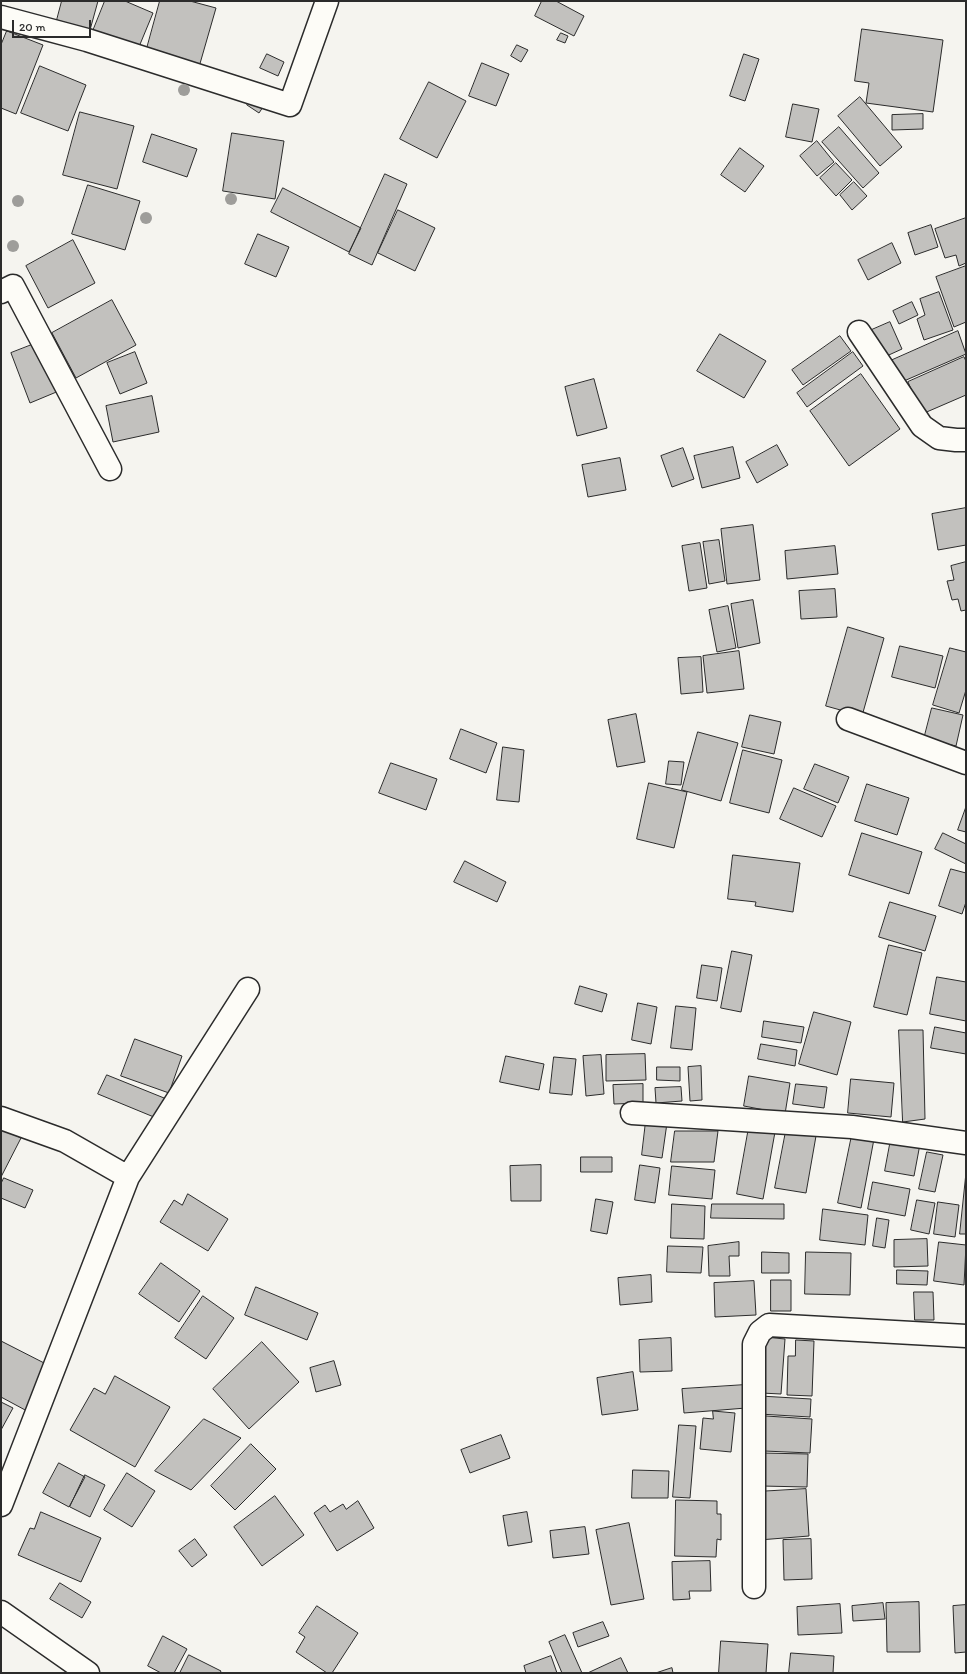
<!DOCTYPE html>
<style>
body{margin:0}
#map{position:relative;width:967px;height:1674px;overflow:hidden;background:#f5f4ef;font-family:Itim,sans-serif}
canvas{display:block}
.frame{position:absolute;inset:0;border:2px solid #2b2b2b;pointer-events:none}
.scale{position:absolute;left:12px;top:20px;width:79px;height:18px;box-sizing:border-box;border:2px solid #2b2b2b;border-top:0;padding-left:5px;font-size:12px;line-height:14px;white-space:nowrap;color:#2b2b2b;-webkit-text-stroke:3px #fdfcf7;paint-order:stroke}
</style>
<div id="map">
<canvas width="967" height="1674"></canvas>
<div class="frame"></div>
<div class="scale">20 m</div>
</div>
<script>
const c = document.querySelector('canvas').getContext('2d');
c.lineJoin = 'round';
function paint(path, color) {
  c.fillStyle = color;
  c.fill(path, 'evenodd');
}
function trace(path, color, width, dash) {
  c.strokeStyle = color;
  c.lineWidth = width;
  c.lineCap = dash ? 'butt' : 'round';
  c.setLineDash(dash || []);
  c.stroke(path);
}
const building = new Path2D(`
 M62 1H98L90 30 57 20Z
 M105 1H125L153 13 136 54 91 36Z
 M160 1H190L216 8 199 67 146 52Z
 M542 1H556L584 16 574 36 535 16Z
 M862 29 943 40 933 112 866 103 869 83 855 81Z
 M7 31 43 45 16 114 1 108V45Z
 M561 33 568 36 565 43 557 40Z
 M517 45 528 50 521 62 511 56Z
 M267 54 284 62 278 76 260 68Z
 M744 54 759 59 745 101 730 96Z
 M482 63 509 74 496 106 469 96Z
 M40 66 86 85 68 131 21 113Z
 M429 82 466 101 437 158 400 139Z
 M860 97 902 147 880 166 838 116Z
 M251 100 263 107 259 113 247 105Z
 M793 104 819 109 812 142 786 137Z
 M80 112 134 126 117 189 63 175Z
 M923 114V129L892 130V115Z
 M839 127 879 173 863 188 822 142Z
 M232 133 284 141 275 199 223 191Z
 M152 134 197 149 187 177 143 162Z
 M817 141 834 162 817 176 800 156Z
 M740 148 764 166 745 192 721 175Z
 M836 163 852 180 836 196 820 178Z
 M385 174 407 184 372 265 349 254Z
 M854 182 867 196 852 210 840 195Z
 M88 185 140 201 125 250 72 234Z
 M283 188 361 228 349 252 271 212Z
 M398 210 435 228 415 271 378 253Z
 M966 218V263L959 266 956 255 945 258 935 229Z
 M931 225 938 247 915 255 908 233Z
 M258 234 289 247 276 277 245 264Z
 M73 240 95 283 48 308 26 266Z
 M892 243 901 263 868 280 858 260Z
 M966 266V322L954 327 936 277Z
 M939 292 953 330 924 340 917 319 925 315 920 299Z
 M112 300 136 345 76 378 52 333Z
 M912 302 918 315 899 324 893 311Z
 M890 322 902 349 880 359 867 332Z
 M958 331 966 354 897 384 888 362Z
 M720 334 766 361 744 398 697 371Z
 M840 336 851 351 803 385 792 370Z
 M47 339 66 388 30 403 11 353Z
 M135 352 147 383 120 394 107 363Z
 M853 352 863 366 807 407 797 393Z
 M964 357 966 361V395L922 414 908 382Z
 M861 374 900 429 849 466 810 411Z
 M594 379 607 428 577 436 565 387Z
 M152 396 159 432 113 442 106 406Z
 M777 445 788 465 757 483 746 462Z
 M733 447 740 478 702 488 694 456Z
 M683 448 694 479 672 487 661 456Z
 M620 458 626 490 588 497 582 465Z
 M966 508V545L938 550 932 514Z
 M753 525 760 580 727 584 721 529Z
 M719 540 725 581 709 584 703 542Z
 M700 543 707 588 689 591 682 546Z
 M835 546 838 574 787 579 785 551Z
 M966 562V610L961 611 958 599 952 600 947 581 954 580 951 566Z
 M835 589 837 617 801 619 799 591Z
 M753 600 760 643 738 648 731 604Z
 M728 606 736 648 717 652 709 610Z
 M848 627 884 638 862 716 826 706Z
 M900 646 943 656 935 688 892 677Z
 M950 648 966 652V690L959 713 933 705Z
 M739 651 744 689 707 693 703 656Z
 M701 657 703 692 681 694 678 658Z
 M932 708 963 715 956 746 924 739Z
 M636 714 645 762 617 767 608 720Z
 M750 715 781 722 774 754 742 747Z
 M461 729 497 743 486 773 450 759Z
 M698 732 738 743 721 801 682 790Z
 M503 747 524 750 519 802 497 800Z
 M743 750 782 760 769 813 730 803Z
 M669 761 684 762 681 785 666 784Z
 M391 763 437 779 426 810 379 793Z
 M815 764 849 777 838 803 804 789Z
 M649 783 687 792 674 848 637 839Z
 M867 784 909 798 897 835 855 821Z
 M794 788 836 806 822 837 780 819Z
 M966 807V832L958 830Z
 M862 833 922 852 909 894 849 875Z
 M943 833 966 844V864L935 849Z
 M733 855 800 863 793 912 755 906 756 902 728 899Z
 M465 861 506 882 497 902 454 882Z
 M951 869 966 873V902L962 914 939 906Z
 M890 902 936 916 925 951 879 937Z
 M889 945 922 953 907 1015 874 1007Z
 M732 951 752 955 741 1012 721 1008Z
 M702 965 722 968 717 1001 697 998Z
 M937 977 966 982V1021L930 1014Z
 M580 986 607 994 602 1012 575 1004Z
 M638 1003 657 1007 651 1044 632 1040Z
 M676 1006 696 1008 692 1050 671 1048Z
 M814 1012 851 1022 837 1075 799 1064Z
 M764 1021 804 1027 801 1043 762 1037Z
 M935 1027 966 1033V1054L931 1048Z
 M899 1030H923L925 1119 903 1122Z
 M135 1039 182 1056 169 1093 121 1076Z
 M761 1044 797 1050 795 1066 758 1059Z
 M645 1054 646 1080 606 1081V1055Z
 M601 1055 604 1094 586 1096 583 1056Z
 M506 1056 544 1064 539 1090 500 1082Z
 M554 1057 576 1059 572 1095 550 1093Z
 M701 1066 702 1100 690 1101 688 1067Z
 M657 1067H680V1081L657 1080Z
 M107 1075 174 1102 166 1122 98 1094Z
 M749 1076 790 1083 785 1114 744 1106Z
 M851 1079 894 1083 891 1117 848 1113Z
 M643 1084V1103L614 1104 613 1085Z
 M796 1084 827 1087 824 1108 793 1104Z
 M681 1087 682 1101 656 1103 655 1088Z
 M646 1121 667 1123 662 1158 642 1155Z
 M749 1127 775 1132 763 1199 737 1194Z
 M2 1128 21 1138 1 1177V1130Z
 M675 1131H718L714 1162H671Z
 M786 1131 816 1136 806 1193 775 1188Z
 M852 1135 874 1139 861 1208 838 1203Z
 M891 1139 920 1144 914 1176 885 1171Z
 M927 1152 943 1155 935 1192 919 1189Z
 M581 1157H612V1172H581Z
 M541 1165V1201H511L510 1166Z
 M640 1165 660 1168 655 1203 635 1200Z
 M672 1166 715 1170 712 1199 669 1195Z
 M966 1173V1234H960Z
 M4 1178 33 1190 25 1208 1 1198V1184Z
 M873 1182 910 1189 905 1216 868 1209Z
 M188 1194 228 1219 208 1251 160 1222 174 1200 182 1205Z
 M596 1199 613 1202 607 1234 591 1231Z
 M917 1200 935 1203 929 1234 911 1230Z
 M938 1202 959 1205 955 1237 934 1234Z
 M672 1204 705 1206 704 1239 671 1238Z
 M712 1204H784V1219L711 1218Z
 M823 1209 868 1215 865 1245 820 1240Z
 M877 1218 889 1220 885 1248 873 1246Z
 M927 1239 928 1266 894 1267V1240Z
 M739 1242V1256H729L730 1276H709L708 1246Z
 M939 1242 966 1245 964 1285 934 1281Z
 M668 1246 703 1247 701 1273 667 1272Z
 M762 1252 789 1253V1273H762Z
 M806 1252 851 1253 850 1295 805 1294Z
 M161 1263 200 1291 179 1322 139 1294Z
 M897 1270 928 1271 927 1285 897 1284Z
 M651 1275 652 1302 620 1305 618 1278Z
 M771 1280H791V1311H771Z
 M754 1281 756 1315 715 1317 714 1283Z
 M256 1287 318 1313 307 1340 245 1315Z
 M914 1292H933L934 1320H915Z
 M203 1296 234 1318 206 1359 175 1338Z
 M765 1337 785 1339 781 1394 761 1393Z
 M671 1338 672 1371 640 1372 639 1340Z
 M796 1340 814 1341 812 1396 787 1395 788 1356H795Z
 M1 1341 50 1366 27 1411 1 1397Z
 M262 1342 299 1382 249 1429 213 1389Z
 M334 1361 341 1385 316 1392 310 1368Z
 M633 1372 638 1410 602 1415 597 1378Z
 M115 1376 170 1407 135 1467 70 1430 94 1388 105 1394Z
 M745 1385 746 1408 684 1413 682 1389Z
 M760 1396 811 1399 810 1417 759 1414Z
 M1 1402 13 1408 1 1430Z
 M713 1411 735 1413 731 1452 700 1449 703 1418 713 1419Z
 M766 1416 812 1419 810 1453 764 1451Z
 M204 1419 241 1438 191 1490 155 1471Z
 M679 1425 696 1426 690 1498 673 1497Z
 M501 1435 510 1458 470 1473 461 1450Z
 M251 1444 276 1469 235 1510 211 1486Z
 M762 1453 808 1454 807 1487 761 1486Z
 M59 1463 85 1477 69 1507 43 1493Z
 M633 1470 669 1471 668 1498H632Z
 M127 1473 155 1491 132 1527 104 1510Z
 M85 1475 105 1485 90 1517 70 1507Z
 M806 1489 809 1536 759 1540 756 1492Z
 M275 1496 304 1535 262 1566 234 1527Z
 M676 1500 717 1501V1514H721V1540L717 1539 716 1557 675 1556Z
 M358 1501 374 1528 337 1551 314 1513 325 1505 330 1512 343 1504 346 1509Z
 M41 1512 101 1538 81 1582 18 1555 30 1528 34 1529Z
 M527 1512 532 1542 508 1546 503 1516Z
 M629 1523 644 1599 611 1605 596 1530Z
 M585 1527 589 1554 553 1558 550 1531Z
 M195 1539 207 1555 192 1567 179 1551Z
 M811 1539 812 1579 784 1580 783 1540Z
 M710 1561 711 1591H689L690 1599 673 1600 672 1562Z
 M60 1583 91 1602 82 1618 50 1599Z
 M919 1602 920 1652H887L886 1603Z
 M883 1603 885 1619 853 1621 852 1606Z
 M840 1604 842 1633 798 1635 797 1607Z
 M966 1605V1652L955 1653 953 1606Z
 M317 1606 358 1633 332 1673H327L296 1652 305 1637 299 1633Z
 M603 1622 609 1636 578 1647 573 1633Z
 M565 1635 582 1673H562L549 1642Z
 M163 1636 187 1649 174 1673H161L148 1666Z
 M721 1641 768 1644 766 1673H719Z
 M791 1653 834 1656 833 1673H789Z
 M189 1655 221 1671 220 1673H180Z
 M551 1656 557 1673H526L524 1666Z
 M621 1658 628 1673H588Z
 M672 1668 673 1673H656Z`);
const minor = new Path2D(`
 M1 17 87 40 290 105 327 1
 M1 292 13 286 110 469
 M859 332 922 426 939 438 956 440H966
 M848 719 966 763
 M632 1113 852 1127 966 1143
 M1 1118 65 1141 128 1177
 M1 1505 128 1177 248 989
 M754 1587V1344L760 1332 769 1325 966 1336
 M1 1612 88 1673`);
const trees = [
 [184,90],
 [231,199],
 [18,201],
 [146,218],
 [13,246]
];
paint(building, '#c2c1be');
trace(building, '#2b2b2b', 1);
trace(minor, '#2b2b2b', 25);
trace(minor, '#fdfcf7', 22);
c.fillStyle = '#9e9d9a';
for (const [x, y] of trees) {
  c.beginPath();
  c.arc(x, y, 6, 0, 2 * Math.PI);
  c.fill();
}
</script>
